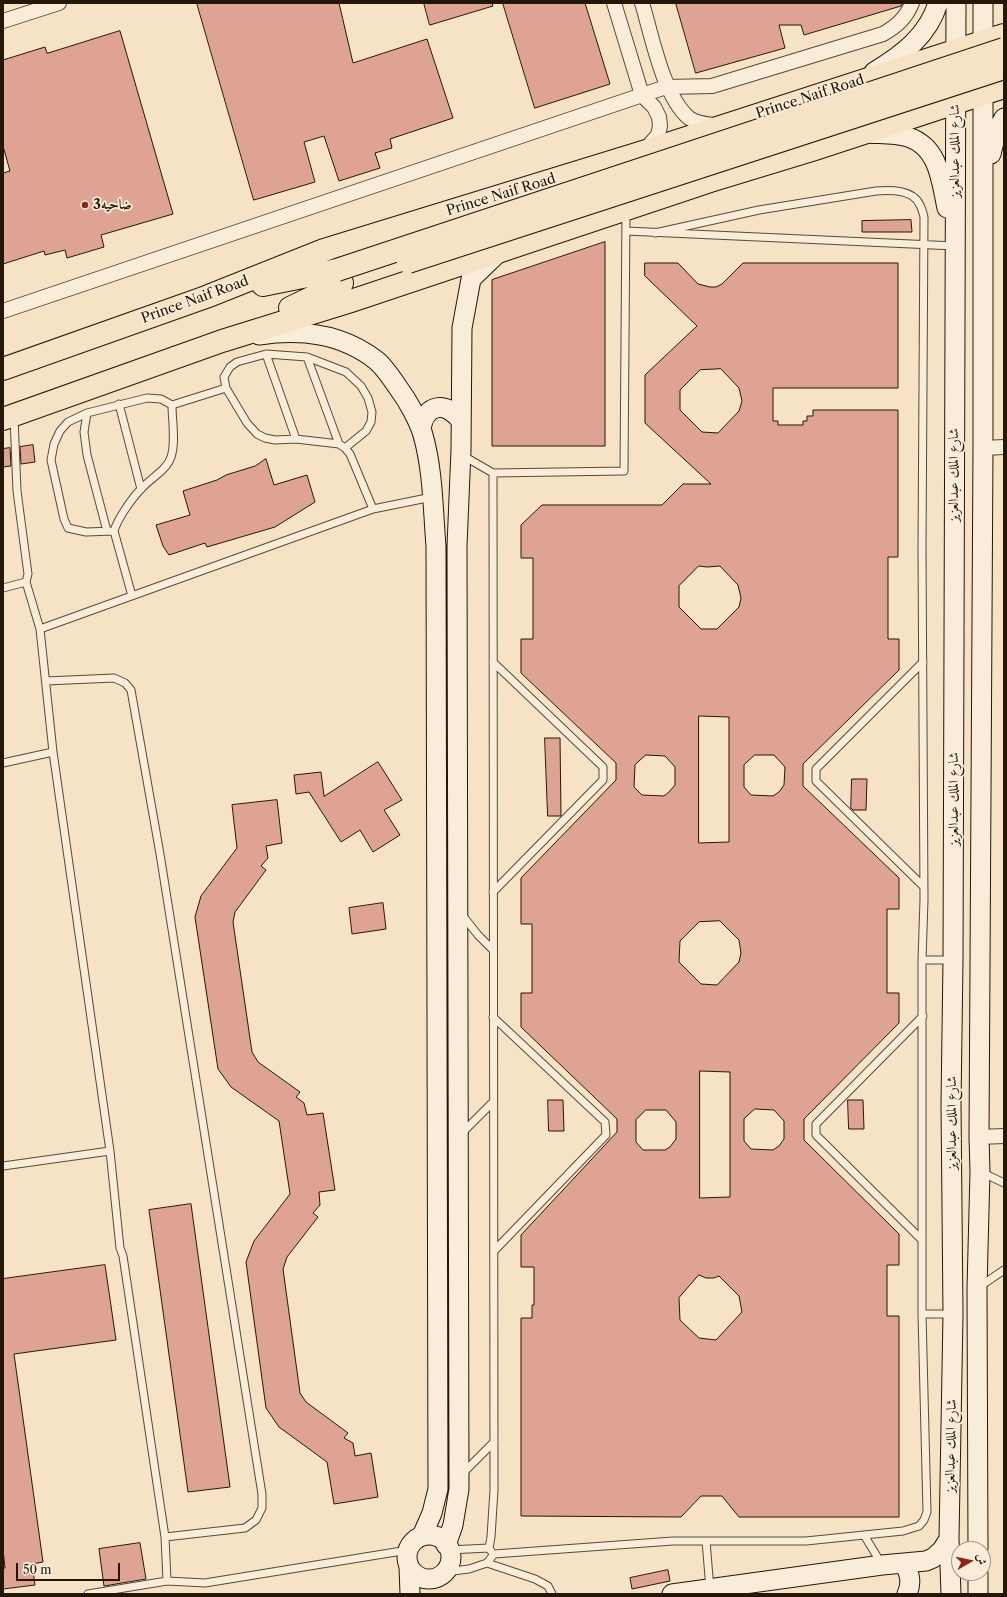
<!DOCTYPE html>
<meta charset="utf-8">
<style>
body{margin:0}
#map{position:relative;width:1007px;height:1597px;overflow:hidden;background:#f6e2c5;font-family:"Libre Caslon Text",Amiri,serif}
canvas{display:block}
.frame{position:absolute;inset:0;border:4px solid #251707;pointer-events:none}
.north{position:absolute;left:951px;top:1541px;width:40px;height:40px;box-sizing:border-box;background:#f9ecd9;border:1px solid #a49785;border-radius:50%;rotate:81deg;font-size:11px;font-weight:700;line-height:16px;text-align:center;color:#251707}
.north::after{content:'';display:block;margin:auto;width:14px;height:18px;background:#8f2418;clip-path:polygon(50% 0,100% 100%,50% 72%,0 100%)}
.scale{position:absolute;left:16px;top:1563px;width:104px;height:18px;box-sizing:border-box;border:2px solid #251707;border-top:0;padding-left:5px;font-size:12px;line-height:14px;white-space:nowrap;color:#251707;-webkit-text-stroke:3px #f9ecd9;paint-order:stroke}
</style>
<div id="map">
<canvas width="1007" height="1597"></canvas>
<div class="frame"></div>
<div class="north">ش</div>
<div class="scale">50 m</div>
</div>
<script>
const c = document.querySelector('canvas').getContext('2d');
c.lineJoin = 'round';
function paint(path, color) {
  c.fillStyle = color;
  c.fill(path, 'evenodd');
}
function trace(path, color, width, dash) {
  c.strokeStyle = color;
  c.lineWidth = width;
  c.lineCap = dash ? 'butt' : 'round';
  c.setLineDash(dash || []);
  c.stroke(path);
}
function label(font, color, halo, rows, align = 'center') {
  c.font = font + ' "Libre Caslon Text",Amiri,serif';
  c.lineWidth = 3.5;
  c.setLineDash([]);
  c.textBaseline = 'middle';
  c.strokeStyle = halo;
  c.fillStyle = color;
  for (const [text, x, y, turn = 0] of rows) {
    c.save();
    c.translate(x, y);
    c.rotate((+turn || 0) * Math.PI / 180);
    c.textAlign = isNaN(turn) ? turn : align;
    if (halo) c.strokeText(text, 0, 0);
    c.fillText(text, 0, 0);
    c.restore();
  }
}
const building = new Path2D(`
 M197 3H339L353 63 427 39 453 118 390 139 392 148 375 153 380 168 339 181 324 136 304 142 315 182 254 200Z
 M424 3H492L493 6 430 25Z
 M503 3H585L610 84 535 108Z
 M676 3H903L901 6 804 35 801 25H779L785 48 696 73Z
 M120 31 173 214 101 235 104 247 67 258 65 250 45 255 44 251 3 264V173L10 171 3 146V60L45 47 47 53Z
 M911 220 912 232H862V221Z
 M605 242V446H492V280Z
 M645 263H678L698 284 710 287H716L722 284 743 263H898V388H773V421H778V425H803V421H807V416H813V410H898V557H888V639H899V670L803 764V786L899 878V909H887V993H899V1023L804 1119V1140L899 1234V1265H887V1316H899V1517H739L722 1496H701L681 1517 521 1516V1318H532V1305H534V1267H521V1235L617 1132V1119L521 1027V993H532V924H521V878L616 780V763L521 673V639H533V558H521V525L542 505H662L683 484H711L645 423V375L697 326 645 276ZM721 369 739 388 742 401 739 411 718 433 702 432 680 410V390L700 370ZM699 566 707 567 720 566 738 585 741 598 739 607 717 629H701L679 607V586ZM699 716 729 717V842L699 843ZM646 755 665 756 675 767V785L669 792 664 796 642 795 634 787 635 765ZM755 755H774L785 767 784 785 779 792 773 796 751 795 744 787V765ZM720 921 739 940 741 953 739 962 717 985 701 984 679 962 680 941 699 922ZM700 1071 730 1072V1197L700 1198ZM755 1109 774 1110 784 1121V1139L779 1146 773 1150 751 1149 744 1141V1119ZM646 1110H666L676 1122V1139L670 1147 665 1150H643L636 1142V1120ZM699 1275 706 1278H714L719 1276 739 1296 742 1312 716 1340 699 1338 680 1320 679 1298Z
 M33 445 35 462 21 464 20 447Z
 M10 448 11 466 3 467V449Z
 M266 459 274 485 307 475 315 502 275 527 207 547 205 543 169 555 163 546 156 525 190 515 183 491 217 480 226 475 255 466Z
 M545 738H560L561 816H548Z
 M378 762 402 800 384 810 400 835 373 852 360 830 341 842 309 792 296 794 294 775 321 772 324 796Z
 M852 779H867L866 810H853L851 808Z
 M277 800 282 843 266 846 268 858 261 866 266 870 235 912 233 922 252 1052 258 1062 300 1092 296 1097 304 1103 307 1115 323 1113 335 1190 319 1192 320 1205 313 1213 318 1217 287 1257 283 1269 300 1393 306 1402 348 1433 344 1438 353 1443 355 1456 371 1453 378 1497 334 1504 327 1462 279 1427 266 1408 246 1262 254 1241 290 1194 279 1121 231 1087 218 1069 195 917 201 896 237 848 232 805Z
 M383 903 386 929 352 934 349 908Z
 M548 1100H563L564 1131H549Z
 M848 1100H863L864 1129H849Z
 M191 1204 230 1487 188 1492 149 1210Z
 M105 1265 116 1340 14 1354 43 1562 32 1564 35 1585 3 1589V1568H5L3 1550V1279Z
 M140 1543 146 1579 104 1586 99 1549Z
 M668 1570 670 1581 632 1589 630 1578Z`);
const lane = new Path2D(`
 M626 231 955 246
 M266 354 296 439
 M307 357 339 444
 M119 404 141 489
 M87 413 84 432 87 455 107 531
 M14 417 17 491 28 574 26 582 40 629 53 752 110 1151 120 1248 123 1256 165 1537 167 1581
 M345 448 366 431 371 422 372 412 368 398 361 386 346 372 307 357 266 354 237 362 230 367 224 377 226 388 247 423 257 434 265 438 275 440 296 439 339 444 345 448 350 454 373 509
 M464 453 467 458 493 473 624 471 626 211
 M114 531 86 532 68 528 64 519 51 460 54 444 60 431 68 422 87 413 147 398 161 399 172 405 226 388
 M3 588 26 582
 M132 596 114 531C118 518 132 498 142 488 151 478 167 470 171 457 176 443 172 420 172 405
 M40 629 373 509 432 497
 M493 662 603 767V780L493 892
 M923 662 816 769V781L923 886
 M46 681 114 678 125 683 131 690 160 854 262 1494V1508L256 1520 245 1528 165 1537
 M3 763 53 752
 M463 916 478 935 493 950
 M922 960H951
 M493 1017 605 1122 606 1135 494 1251
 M463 1134 465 1130 493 1102
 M3 1166 110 1151
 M981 1172 1004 1183
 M922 1240 816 1135V1124L923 1016
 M979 1287 1004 1270
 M922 1314H952
 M464 1476 465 1471 494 1442
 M864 1535 881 1563
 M706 1541 710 1589
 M489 1548 491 1537 494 1490 493 473
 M449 1550 489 1548 491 1551
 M487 1563 535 1579 548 1586 552 1594
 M445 1572 469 1569 487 1563 494 1554 673 1541H806L903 1531 919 1526 924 1520 927 1512 922 1314V960L924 900 922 549 924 217C923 213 922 209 920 205 913 189 890 190 876 191L759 210 655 233
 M88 1594 167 1581 205 1583 408 1550`);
const street = new Path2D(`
 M614 3 642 95 654 107 659 117 660 126 658 135 645 150
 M642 3C652 36 663 96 689 118 697 124 706 124 715 125
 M3 21 59 3
 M3 311 666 87 712 86 883 34C897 26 906 18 912 3
 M983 448 1004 447
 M979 1137 1004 1136`);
const secondary = new Path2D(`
 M874 72C902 55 928 36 938 3
 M868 133C880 134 895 133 908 137 939 147 941 180 947 208
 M991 154 996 133 1004 118
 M259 335C301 329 342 333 377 361 385 368 393 380 399 389 408 401 419 421 423 435 433 470 433 510 436 546L438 1489 432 1513 422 1536
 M421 429C425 403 447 401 461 421
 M407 1557a22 22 0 1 1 44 0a22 22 0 1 1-44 0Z
 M446 1545 453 1525 459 1489 457 546 461 450 462 328 471 279 500 251
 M978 1549 977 1288 980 1172 979 1137 983 448V3
 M904 1563C910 1574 912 1583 907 1594
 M409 1567 410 1594
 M978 1573V1594
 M672 1594 882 1565 926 1561 933 1558 942 1550 949 1539
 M951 1594 949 1539 953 1314 951 1104 953 960 956 3`);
const primary = new Path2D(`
 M263 285 337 270
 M290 308 342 283
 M3 369 206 297 324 250 643 152 1004 35
 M3 419 222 341 351 301 710 181 815 149 1004 87`);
const primaryBridge = new Path2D(`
 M408 262 1004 68
 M337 270 1004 49`);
const markers = [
 [85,205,4,"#8f2418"]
];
const streetNames = [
 ["Prince Naif Road",810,97,-18],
 ["شارع الملك عبدالعزيز",955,151,-90],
 ["Prince Naif Road",501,195,-17],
 ["Prince Naif Road",195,300,-20],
 ["شارع الملك عبدالعزيز",954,475,-90],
 ["شارع الملك عبدالعزيز",954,799,-90],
 ["شارع الملك عبدالعزيز",952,1123,-90],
 ["شارع الملك عبدالعزيز",951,1446,-89]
];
const poiNames = [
 ["ضاحيه3",93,205]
];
paint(building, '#dfa394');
trace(building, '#251707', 1);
trace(lane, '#594a36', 9);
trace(street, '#594a36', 16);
trace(secondary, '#251707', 21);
trace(primary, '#251707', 24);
trace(lane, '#f9ecd9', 7);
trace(street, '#f9ecd9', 14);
trace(secondary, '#f9ecd9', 19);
trace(primary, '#f6e2c5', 22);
trace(primaryBridge, '#251707', 24, []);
trace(primaryBridge, '#f6e2c5', 22);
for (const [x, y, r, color] of markers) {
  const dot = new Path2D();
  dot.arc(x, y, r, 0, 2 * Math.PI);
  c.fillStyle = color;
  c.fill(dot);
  trace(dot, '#f9ecd9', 1.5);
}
label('14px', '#251707', '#f9ecd9', streetNames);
label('bold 14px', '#251707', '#f9ecd9', poiNames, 'left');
</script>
